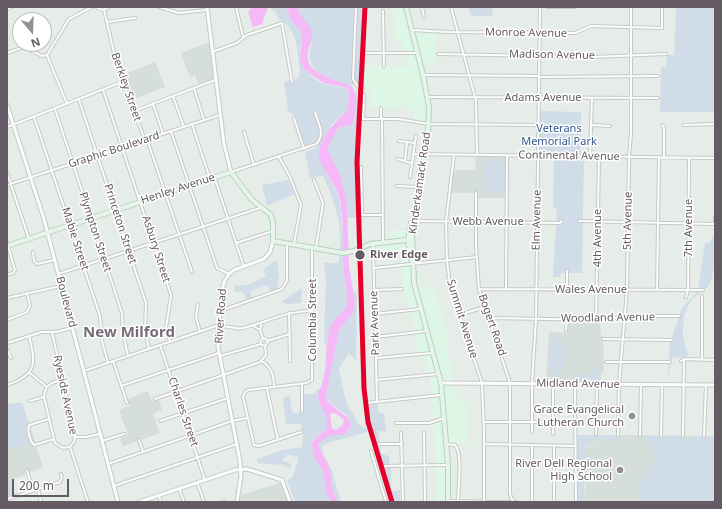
<!DOCTYPE html>
<style>
body{margin:0}
#map{position:relative;width:722px;height:509px;overflow:hidden;background:#e6ece8;font-family:"Noto Sans",sans-serif}
canvas{display:block}
.frame{position:absolute;inset:0;border:8px solid #655b64;pointer-events:none}
.north{position:absolute;left:12px;top:12px;width:40px;height:40px;box-sizing:border-box;background:#fff;border:1px solid #c1bdc1;border-radius:50%;rotate:161deg;font-size:11px;font-weight:700;line-height:16px;text-align:center;color:#655b64}
.north::after{content:'';display:block;margin:auto;width:14px;height:18px;background:#928e92;clip-path:polygon(50% 0,100% 100%,50% 72%,0 100%)}
.scale{position:absolute;left:12px;top:479px;width:57px;height:18px;box-sizing:border-box;border:2px solid #655b64;border-top:0;padding-left:5px;font-size:12px;line-height:14px;white-space:nowrap;color:#655b64;-webkit-text-stroke:3px #fff;paint-order:stroke}
</style>
<div id="map">
<canvas width="722" height="509"></canvas>
<div class="frame"></div>
<div class="north">N</div>
<div class="scale">200 m</div>
</div>
<script>
const c = document.querySelector('canvas').getContext('2d');
c.lineJoin = 'round';
function paint(path, color) {
  c.fillStyle = color;
  c.fill(path, 'evenodd');
}
function trace(path, color, width, dash) {
  c.strokeStyle = color;
  c.lineWidth = width;
  c.lineCap = dash ? 'butt' : 'round';
  c.setLineDash(dash || []);
  c.stroke(path);
}
function label(font, color, halo, rows, align = 'center') {
  c.font = font + ' "Noto Sans",sans-serif';
  c.lineWidth = 3;
  c.setLineDash([]);
  c.textBaseline = 'middle';
  c.strokeStyle = halo;
  c.fillStyle = color;
  for (const [text, x, y, turn = 0] of rows) {
    c.save();
    c.translate(x, y);
    c.rotate((+turn || 0) * Math.PI / 180);
    c.textAlign = isNaN(turn) ? turn : align;
    if (halo) c.strokeText(text, 0, 0);
    c.fillText(text, 0, 0);
    c.restore();
  }
}
const commercial = new Path2D(`
 M392 7H406L412 30 437 31 434 65 421 64 428 97 429 124 412 122 414 110 406 109 405 104H398V109L370 108V88H365V65L407 67V53H404L402 42H394L395 16Z
 M392 230H410L402 242 409 247 415 287 433 286 450 342 446 344 454 375H451L452 383H456V400H465L468 444H447L448 502H436L435 456 433 421 431 420V412H433L430 375H428L425 354H418L412 310H409L403 286 400 255H382L381 243 393 242Z`);
const education = new Path2D(`
 M210 42 215 80 199 86 195 75 190 77 181 53Z
 M155 62 165 87 130 101 120 76Z
 M476 155 507 156V198H476V193H449L452 170H475Z
 M567 319 600 320 601 336H603L604 373H601V384L546 382 549 332 566 333Z
 M148 391 152 402 159 400 162 410 153 414 160 433 123 446 120 438 128 435 119 410 130 406 128 399Z
 M22 403 43 467 11 480 15 495 7 498V404Z
 M618 435 715 436V502H585L584 494 588 467 594 463 583 450 603 438Z
 M283 482 290 502H237L238 496Z`);
const green = new Path2D(`
 M268 7H287L290 19 302 32C302 38 301 43 300 48 300 65 311 82 328 85 336 87 342 85 349 91L348 110 331 125 321 144 326 173 337 192 341 210 344 250 340 249C342 223 334 200 323 176L310 178 305 152 315 149 318 145 304 146 295 117 288 110 284 82 298 78 300 73C298 55 298 26 278 19L275 11Z
 M297 7H355L363 10 359 85C337 87 299 71 312 44L305 21 299 15Z
 M468 7H492L493 16H472Z
 M676 7H715V112H660L661 67H666L667 55H674Z
 M355 91 357 92V217L347 218C347 204 345 191 341 178 339 172 335 167 332 162 323 138 336 129 355 119Z
 M538 111 581 112 580 157H584L582 273H561L560 277H553L557 209 553 207 554 157 538 156Z
 M485 160H500L502 165 504 164 505 192H488L489 190 485 188V180H482Z
 M288 180 294 194 267 206 262 185Z
 M715 234C715 250 716 267 710 283 707 290 697 294 692 300 680 315 681 340 689 356L672 358 667 381 670 343 682 308 698 291 705 243H709Z
 M339 255 344 257 347 304 344 313 332 326 327 343H324L326 279 324 263H339Z
 M277 260 279 277 277 289 271 293 267 285 250 291 252 298 246 300 245 295 241 291 235 292 234 286 248 285 266 276 263 269Z
 M302 288 301 303 287 304 281 302Z
 M352 290 357 293 356 361 349 353 339 369 346 402 359 425 368 429 367 432 328 443 322 446 323 453 332 471 341 502H338L333 492 330 468 319 447V443L330 435 348 432 351 427 346 415 327 400 326 395 339 331 354 311V295Z
 M552 335H559L558 341 553 343 566 344 564 370H556L559 372V378H552V371L554 370 548 369 550 343H552Z
 M594 367 600 368V383L578 382 581 374 593 373Z
 M320 388 318 398 328 418 327 428 312 441C311 455 318 457 323 469 327 481 325 491 332 502H295L287 480 292 478 299 457 288 455 282 460 291 464 290 469 282 464C273 466 266 462 258 464L257 459 283 450 302 447 303 435 301 424H286L283 398 290 396 292 412 298 414 299 411H304L303 394H313Z
 M22 403 36 444 7 449V404Z
 M367 404H377L379 413H384L386 432 378 431 381 454 389 456V464L391 466V491L400 490V502H393L369 422Z
 M577 435H619L614 440 603 438 583 449 594 463C584 471 583 490 585 502H576Z
 M643 436H684V441H694V436H715V502H641L639 480 656 459 652 455 655 449Z`);
const water = new Path2D(`
 M252 7H268L262 24 253 27 248 12Z
 M287 7H297C299 17 308 21 311 30 313 39 310 44 308 51 303 75 338 80 352 86 357 95 357 114 352 124L338 128 329 145 328 150 341 177 347 203 349 266 355 303 354 311 339 331 326 395 327 401 350 420 351 427 344 435C330 434 330 436 319 443V447L330 468 333 492 338 502H332L327 494 323 471 313 454 312 442 327 428C328 410 320 411 318 397 318 391 322 386 323 380 328 363 324 343 331 326 336 315 348 313 347 298 347 289 344 280 344 271 341 245 346 219 338 193 333 180 318 167 319 152 322 134 336 122 348 110L349 91 344 87 323 83 305 70 300 61 302 32 290 19ZM332 413H335L344 420 342 426 336 430 332 428 330 415Z`);
const street = new Path2D(`
 M96 7 103 10 109 7
 M159 7 179 13 207 10
 M236 7 243 37
 M356 7 353 79 364 96 363 119H398L429 124 538 125
 M422 7 424 17
 M451 7 476 101 477 155
 M547 7H575
 M7 9 12 7
 M104 10 118 70 145 140
 M383 11 384 66
 M107 22 135 18
 M412 30 448 32 575 33 591 26 662 28V7
 M212 52 237 43 247 35 282 23 292 82
 M7 53 24 47 42 56 47 55
 M365 53H417
 M438 54 593 57 666 54
 M47 55 69 19 92 7
 M47 55 67 104
 M423 75 538 76
 M539 77 658 76
 M194 88 204 120
 M103 90 171 295 166 328 170 342
 M173 96 184 127
 M428 97 658 98
 M79 100 146 303 145 330 149 349
 M153 103 163 134
 M55 109 122 313 123 334 128 356
 M134 111 215 80
 M34 117 100 316 102 341 108 363
 M294 118 304 149
 M381 118V108
 M382 118 383 243
 M192 124 210 179
 M592 125 610 126
 M662 125 664 127V157
 M684 125 715 124
 M7 127 122 82
 M171 131 217 268 229 274
 M244 132 254 165
 M147 139 192 272
 M399 141 415 143
 M413 154 715 158
 M454 155 446 222 447 260 450 287 482 383 484 432V501
 M279 157 290 177 301 205 294 244
 M590 157 592 98
 M397 159 412 163
 M405 161 407 142
 M361 167 362 215H382
 M231 172 316 144C326 135 318 123 315 112
 M7 173 29 239
 M410 177 416 136
 M215 179 244 267
 M314 180 323 203 316 248
 M7 185 220 115
 M397 186 419 187
 M476 193V246L479 289 510 383V494L513 502
 M415 221 560 223 562 221
 M579 221 713 224 715 223V217
 M7 242 15 270 13 273 7 275
 M236 243 273 231
 M373 244 377 402
 M33 252 34 261 37 264 55 260
 M374 268 477 257
 M58 274 260 208
 M506 288 507 156
 M479 289 703 290
 M567 289V271
 M374 290 402 289
 M657 290 659 157
 M686 297 688 290 689 158
 M7 298 61 286
 M198 304 196 317 200 332
 M220 311 282 289 287 280V244
 M289 313 290 361
 M374 314 420 309
 M459 315 485 307
 M489 318 606 320 625 316H679
 M7 320 27 312 30 306 27 293
 M596 320 599 157
 M252 325 260 330 262 322
 M219 327C229 325 235 330 243 328 267 322 288 310 312 311
 M260 330 263 339
 M566 330 567 319
 M52 332 75 435 74 442 70 447
 M375 337 427 331
 M260.5 342a3.5 3.5 0 1 1 7 0a3.5 3.5 0 1 1-7 0Z
 M603 339 672 340
 M267 341 290 334
 M7 343 42 332H56L72 328
 M160 345 205 480
 M7 349 11 358
 M220 356 261 344
 M376 358 432 353
 M702 360V296
 M113 361 127 403
 M262 361C272 368 274 376 274 387
 M681 361 684 359 715 360
 M606 362H670
 M84 371 219 325
 M30 373 47 387
 M62 380C52 382 44 385 44 397L55 443 63 448 70 447
 M376 380 438 374
 M302 384V411
 M575 384 576 502
 M7 385C37 375 36 364 29 336
 M121 386 219 353
 M267 389 278 440
 M155 399 260 362 266 355 265 346
 M30 401 44 397
 M366 403 441 395
 M49 419 29 425C27 431 30 441 34 445L54 439
 M160 421 228 398
 M484 422H553
 M396 423H429L444 418
 M301 432 259 446 254 445 243 397 245 392 248 390 307 383 312 380V248
 M532 432V383L536 319 540 7
 M401 433 403 502
 M424 433 425 502
 M553 434V384
 M596 434 597 384
 M618 435 619 384 627 290 629 157 631 133V7
 M640 435 641 384
 M661 436 662 385
 M683 436 684 361
 M704 436 706 385
 M75 437H86L100 434
 M139 440 143 451
 M102 441 124 434
 M379 444H402
 M446 444 455 445C463 453 458 489 458 501
 M484 444 575 446
 M70 447 88 502
 M371 451 386 502
 M108 464 232 421 247 418
 M383 466 447 465
 M27 471 33 490
 M197 482 204 502
 M114 486 237 444
 M179 488 184 502
 M38 490 41 502
 M159 496 161 502
 M7 499 60 482 62 477 61 474
 M449 501 517 502
 M224 502H225
 M532 502V446
 M554 502V446`);
const secondary = new Path2D(`
 M207 7 224 144 231 172
 M7 105 44 219 118 502
 M441 383 715 385
 M139 502 235 470 247 469 282 480 290 502
 M237 502 241 476 240 461 218 347 221 293 225 280 229 274 234 270 264 259 270 252 273 241`);
const primary = new Path2D(`
 M406 7 423 75 429 107 428 133 412 236 414 283 441 383 448 465V502
 M411 223 408 240 412 262
 M7 246 231 172 252 200 270 214 273 221V241L343 253 354 251 370 244 408 240`);
const rail1 = new Path2D(`
 M365 7 357 162 364 388 368 422 392 502`);
const markers = [
 [360,255,5.5,"#655b64"],
 [632,416,4,"#928e92"],
 [620,470,4,"#928e92"]
];
const streetNames = [
 ["Monroe Avenue",526,33,1],
 ["Madison Avenue",552,55,1],
 ["Berkley Street",126,87,71],
 ["Adams Avenue",543,98],
 ["Graphic Boulevard",114,150,-18],
 ["Continental Avenue",569,156,1],
 ["Kinderkamack Road",420,183,-82],
 ["Henley Avenue",178,189,-18],
 ["Elm Avenue",537,220,-89],
 ["5th Avenue",628,221,-89],
 ["Webb Avenue",488,222],
 ["Princeton Street",120,224,72],
 ["7th Avenue",689,228,-90],
 ["Plympton Street",95,232,72],
 ["4th Avenue",598,238,-90],
 ["Mabie Street",75,239,72],
 ["Asbury Street",156,249,72],
 ["Wales Avenue",591,290],
 ["Boulevard",66,302,75],
 ["River Road",221,316,-86],
 ["Woodland Avenue",608,318,-1],
 ["Summit Avenue",462,319,73],
 ["Columbia Street",313,320,-90],
 ["Park Avenue",375,323,-92],
 ["Bogert Road",492,325,71],
 ["Midland Avenue",578,384,1],
 ["Ryeside Avenue",65,395,78],
 ["Charles Street",183,412,71]
];
const parkNames = [
 ["Veterans",559,129],
 ["Memorial Park",559,142]
];
const stopNames = [
 ["River Edge",370,255]
];
const poiNames = [
 ["Grace Evangelical",624,410],
 ["Lutheran Church",624,423],
 ["River Dell Regional",612,464],
 ["High School",612,477]
];
const districtNames = [
 ["New Milford",129,333]
];
paint(commercial, '#def6e6');
paint(education, '#d5ded8');
paint(green, '#d0dde8');
paint(water, '#f6b9f8');
trace(street, '#c7c8c7', 4);
trace(secondary, '#c8c8c8', 5);
trace(primary, '#b2d5bb', 6);
trace(street, '#fbfcfc', 2);
trace(secondary, '#fbfcfc', 3);
trace(primary, '#e7f3eb', 4);
trace(rail1, '#e4002b', 5);
for (const [x, y, r, color] of markers) {
  const dot = new Path2D();
  dot.arc(x, y, r, 0, 2 * Math.PI);
  c.fillStyle = color;
  c.fill(dot);
  trace(dot, '#fff', 1.5);
}
label('11px', '#655b64', '#fff', streetNames);
label('11px', '#32578d', '#fff', parkNames);
label('bold 11px', '#655b64', '#fff', stopNames, 'left');
label('11px', '#655b64', '#fff', poiNames, 'right');
label('bold 15px', '#776c76', '#fff', districtNames);
</script>
